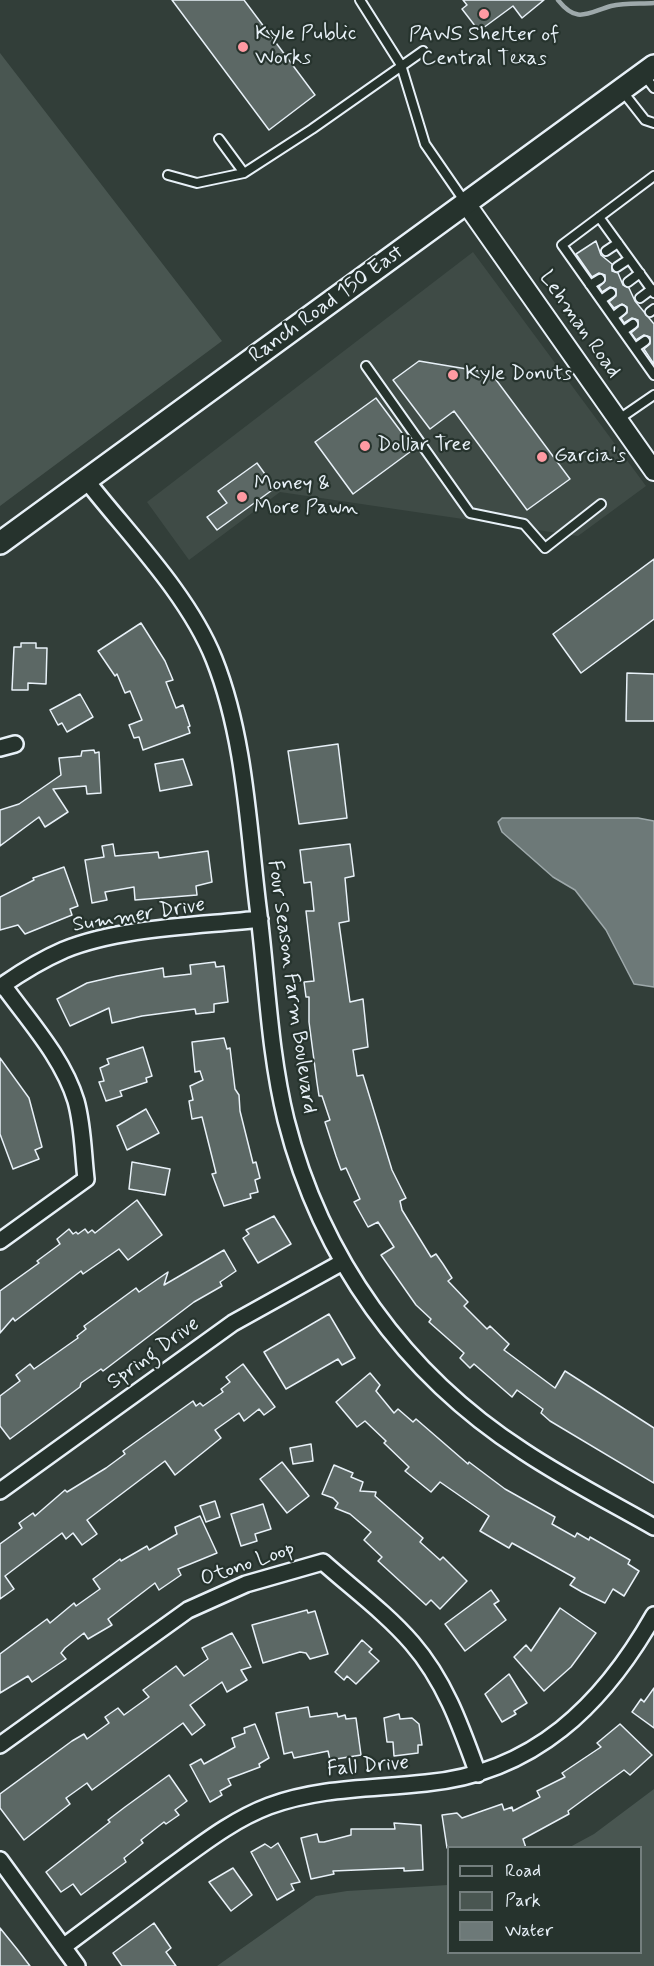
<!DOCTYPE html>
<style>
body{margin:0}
#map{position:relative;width:654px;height:1966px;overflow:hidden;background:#323e39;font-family:Mynerve,sans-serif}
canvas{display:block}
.legend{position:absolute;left:447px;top:1846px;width:195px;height:108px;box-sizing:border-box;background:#26332d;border:2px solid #747f7e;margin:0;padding:8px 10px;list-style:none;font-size:18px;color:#e8f1f8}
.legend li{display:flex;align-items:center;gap:12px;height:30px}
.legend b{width:30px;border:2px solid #747f7e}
</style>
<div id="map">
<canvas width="654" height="1966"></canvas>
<ul class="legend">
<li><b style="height:8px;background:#26332d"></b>Road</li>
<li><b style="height:16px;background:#495651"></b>Park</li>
<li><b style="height:16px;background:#6d7978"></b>Water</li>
</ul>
</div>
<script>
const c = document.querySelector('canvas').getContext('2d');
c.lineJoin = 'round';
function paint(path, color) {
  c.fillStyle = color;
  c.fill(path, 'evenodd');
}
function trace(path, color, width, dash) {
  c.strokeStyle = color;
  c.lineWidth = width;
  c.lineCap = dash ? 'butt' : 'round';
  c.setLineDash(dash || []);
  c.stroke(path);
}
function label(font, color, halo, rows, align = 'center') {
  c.font = font + ' Mynerve,sans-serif';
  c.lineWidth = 4.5;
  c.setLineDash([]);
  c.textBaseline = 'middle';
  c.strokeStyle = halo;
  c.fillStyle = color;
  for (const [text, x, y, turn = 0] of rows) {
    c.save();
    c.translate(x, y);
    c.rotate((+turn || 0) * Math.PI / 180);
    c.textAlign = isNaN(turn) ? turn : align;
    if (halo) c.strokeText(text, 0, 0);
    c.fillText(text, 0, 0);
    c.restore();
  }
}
const built = new Path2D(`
 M473 252 646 486 578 536 280 492 189 560 147 502Z`);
const green = new Path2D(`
 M0 53 222 341 0 506Z
 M654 1789V1966H217L316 1896 347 1891 448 1885V1952H640V1848L570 1847 594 1834Z`);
const water = new Path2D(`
 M502 818H638L654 821V987L634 984 606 930 575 890 553 877 502 832 498 822Z`);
const stream = new Path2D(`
 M558 0C577 24 587 13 611 6 625 3 640 4 654 3`);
const building = new Path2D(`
 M172 0H244L315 95 269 130Z
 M463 0H544L522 18 513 6 479 31 462 9 467 5Z
 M596 241 601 255 612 264V271L618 273 623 285 629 288 635 301 654 324V364L644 349 650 344V337L644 335 636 340 631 333 638 327V320L632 318 624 323 621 318 627 313V307L622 304 614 308 609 302 616 296V289L610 287 602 292 599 287 605 281V275L599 273 592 277 576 254Z
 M419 361 491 373 570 479 527 510 454 411 430 429 393 380Z
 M376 398 414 449 353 494 315 442Z
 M257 463 275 488 217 530 207 517 227 503 218 491Z
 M654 559V619L581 673 553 634Z
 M141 623 165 661 173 680 166 682 176 708 183 705 190 726 188 727 190 733 143 750 139 737 134 738 129 725 142 720 130 691 125 693 117 674 115 676 98 651Z
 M21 643H36V648H47L46 684 28 683V690H12L14 647H21Z
 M627 673 654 674V721H626Z
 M80 694 93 717 67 732 62 723 58 725 50 710Z
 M338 744 347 818 299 824 288 751Z
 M94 750 95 753 99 752 101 793 87 794 86 786 53 789 68 812 45 827 39 817 0 846V810L19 804 61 775 59 758 81 756 82 751Z
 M183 759 192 785 160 791 155 764Z
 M113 844 115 856 158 852 159 858 208 851 212 882 196 886 197 895 135 900 134 887 105 892 107 900 92 903 85 860 104 857 102 846Z
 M350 844 354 876 345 878 349 921 339 923 350 1002 363 999 368 1047 353 1050 357 1076 363 1075 392 1170 406 1198 400 1201 402 1210 431 1257 436 1254 443 1264 452 1278 448 1281 468 1302 464 1306 487 1329 490 1326 509 1344 504 1350 555 1388 565 1371 654 1428V1483L550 1421 541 1413 543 1409 517 1390 512 1397 474 1364 470 1368 460 1358 464 1353 429 1322 431 1319 416 1305 381 1255 394 1247 378 1222 368 1227 354 1202 360 1199 346 1168 341 1170 336 1156 325 1122 330 1120 322 1096H319L317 1083 309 1022V997H306L304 982 314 981 306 911H314L311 882 304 883 300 850Z
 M64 867 78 906 70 909 72 915 25 934 18 925 0 930V897L34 880 33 878Z
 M215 962 216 967 224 966 228 1002 214 1004V1012L196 1014 195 1009 142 1016 112 1023 109 1008 70 1026 57 999 87 983 117 976 163 968 164 977 191 974 190 965Z
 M224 1038 227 1049 230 1048 235 1089 239 1095 240 1111 253 1163 256 1162 260 1178 255 1180 258 1192 250 1194 251 1198 224 1206 212 1174 216 1173 202 1117 192 1119 189 1101 193 1100 190 1086 203 1080 200 1071 195 1072 192 1042Z
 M143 1047 152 1076 146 1078 147 1082 120 1091 122 1096 106 1101 99 1082 104 1081 100 1068 109 1064 107 1059Z
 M0 1058 29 1098 42 1147 35 1150 39 1159 13 1169 0 1134Z
 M146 1109 159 1133 127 1150 117 1126Z
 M132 1162 170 1169 165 1195 129 1189Z
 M137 1200 162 1235 128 1260 119 1249 83 1274 81 1271 15 1321 13 1318 0 1333V1291L39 1263 37 1261 60 1244 57 1239 69 1229 73 1234 76 1232 78 1234 85 1229 88 1233 92 1230 95 1233Z
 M274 1216 291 1244 258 1263 243 1238 249 1234 246 1230Z
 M224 1250 236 1271 220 1282 222 1286 194 1302 103 1371 101 1369 81 1383 80 1387 10 1439 0 1426V1396L20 1381 16 1375 30 1364 34 1369 78 1338 77 1336 86 1329 84 1326 136 1288 139 1292 168 1272 164 1285Z
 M329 1314 355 1358 342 1365 338 1359 286 1389 264 1352Z
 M243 1364 275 1407 264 1415 259 1409 244 1421 239 1413 215 1430 221 1438 175 1475 165 1461 87 1520 97 1534 82 1545 73 1533 66 1539 62 1533 5 1576 14 1589 0 1599V1544L22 1528 19 1523 33 1513 35 1516 65 1490 67 1492 106 1468 125 1454 123 1451 193 1401 196 1406 200 1403 203 1406 223 1392 221 1389 230 1382 226 1377Z
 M370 1373 380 1385 376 1391 394 1413 398 1409 413 1422 416 1419 468 1464 469 1462 505 1489 555 1517 552 1524 575 1537 577 1533 589 1540 590 1537 630 1560 628 1564 639 1571 624 1596 613 1589 605 1603 582 1592 570 1585 575 1578 512 1543 509 1548 480 1531 489 1516 440 1482 431 1492 405 1471 409 1467 384 1443 386 1441 365 1421 357 1427 336 1402Z
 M311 1444 313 1461 293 1464 290 1448Z
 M282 1462 309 1496 287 1513 260 1479Z
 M334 1465 353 1473 351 1477 363 1482 360 1491 376 1492 375 1496 423 1538 420 1542 440 1560 443 1557 467 1581 440 1609 431 1600 426 1605 378 1561 382 1557 364 1540 371 1532 350 1514 335 1508 338 1503 333 1498 322 1494Z
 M215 1501 220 1517 206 1522 200 1506Z
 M263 1504 271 1529 255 1534 257 1541 241 1546 231 1514Z
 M200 1516 217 1553 178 1569 181 1575 159 1590 155 1583 108 1619 112 1625 88 1639 84 1633 65 1648 61 1653 66 1659 32 1682 28 1676 0 1693V1654L47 1619 50 1623 74 1603 76 1606 100 1589 93 1579 120 1559 121 1561 147 1546 149 1550 177 1534 175 1527Z
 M491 1590 499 1601 494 1604 506 1620 465 1651 445 1624Z
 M560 1608 596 1633 571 1667 544 1691 514 1657 526 1645 531 1651Z
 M307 1610 308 1613 315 1611 328 1654 310 1659 306 1653 300 1652 263 1663 252 1625Z
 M232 1633 251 1667 241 1670 247 1680 227 1692 222 1682 190 1705 205 1725 192 1735 183 1723 92 1790 87 1783 66 1798 70 1804 24 1840 0 1808V1794L72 1741 84 1734 87 1739 109 1723 105 1717 118 1708 124 1715 149 1697 143 1690 176 1666 184 1676 208 1659 202 1648Z
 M362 1640 372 1649 369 1652 379 1661 356 1684 347 1676 344 1680 335 1672Z
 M509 1674 527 1703 514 1711 516 1714 502 1722 485 1694Z
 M654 1688V1728L632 1712 641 1699 644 1702Z
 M308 1707 310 1717 337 1713 338 1717 345 1715 346 1719 356 1718 361 1755 330 1760 328 1751 294 1758 292 1752 284 1754 276 1713Z
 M399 1714 400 1719 412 1718 419 1724 422 1745H418V1753L394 1756 393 1742H387L384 1718Z
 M255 1724 269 1758 259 1764 260 1767 228 1779 231 1785 220 1791 222 1795 210 1802 190 1765 201 1759 204 1764 235 1747 232 1738 245 1733 244 1728Z
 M620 1724 652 1755 630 1775 624 1770 568 1811 569 1814 523 1839 526 1848H447L442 1815 457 1813 462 1818 502 1804 504 1810 512 1807 513 1811 540 1797 537 1791 565 1777 562 1773 601 1747 597 1743Z
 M169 1775 187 1801 175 1810 179 1815 166 1824 164 1822 141 1840 143 1843 124 1858 126 1862 81 1895 73 1884 61 1892 46 1872 110 1822 108 1820 125 1807Z
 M394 1823 421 1825 423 1870 404 1871V1868L333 1871 334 1874 311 1879 301 1838 317 1834 319 1842H324L351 1835V1829H395Z
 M278 1843 300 1882 291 1884 294 1890 277 1900 251 1852 265 1844 271 1848Z
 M233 1868 252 1895 231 1911 209 1882Z
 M154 1923 171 1948 166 1952 176 1966H122L113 1953Z
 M0 1928 17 1949 30 1966H0Z`);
const service = new Path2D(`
 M360 0 401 65 425 144 465 202
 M644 75 654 88
 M623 92 645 120 654 123
 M219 139 244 173
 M168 175 197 183 244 173 312 129 423 51
 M654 176 562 245 654 375
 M599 217 654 293
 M606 251 618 243
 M617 267 629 259
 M628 282 640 273
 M590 285 600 279
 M640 298 652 289
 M601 300 611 293
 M650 312 654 309
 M613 317 622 310
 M623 331 633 324
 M635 348 645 341
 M366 366 470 513 524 524 545 548 601 504
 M619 419 654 395`);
const minor = new Path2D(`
 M86 480C129 535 188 594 214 659 245 737 248 825 258 907 267 978 269 1051 286 1120 321 1258 404 1374 523 1451 565 1479 610 1502 654 1527
 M0 748 15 744
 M0 987C20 973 41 960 64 950 121 927 198 926 260 919
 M0 1241 86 1179C83 1153 83 1126 76 1101 63 1058 29 1021 3 985
 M0 1491 233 1323 341 1263
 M0 1745 188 1610 246 1584 323 1562C352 1588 386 1613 412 1643 445 1681 461 1727 478 1774
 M0 1860 77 1966
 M63 1947C98 1921 134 1894 169 1868 201 1845 232 1820 269 1806 321 1787 373 1789 426 1783 534 1773 603 1705 654 1615`);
const tertiary = new Path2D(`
 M467 205 654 471`);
const secondary = new Path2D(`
 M0 543 654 66`);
const markers = [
 [484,14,6,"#ff9aa2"],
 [243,47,6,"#ff9aa2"],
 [453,375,6,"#ff9aa2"],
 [365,446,6,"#ff9aa2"],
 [542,457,6,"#ff9aa2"],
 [242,497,6,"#ff9aa2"]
];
const poiNames = [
 ["Kyle Public",255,35],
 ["Works",255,59],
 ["PAWS Shelter of",484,36,"center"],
 ["Central Texas",484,60,"center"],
 ["Kyle Donuts",465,375],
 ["Dollar Tree",377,446],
 ["Garcia's",554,457],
 ["Money &",254,485],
 ["More Pawn",254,509]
];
const streetNames = [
 ["Ranch Road 150 East",327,305,-36],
 ["Lehman Road",579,325,55],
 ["Summer Drive",139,916,-9],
 ["Four Season Farm Boulevard",291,987,82],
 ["Spring Drive",154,1354,-36],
 ["Otono Loop",248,1565,-19],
 ["Fall Drive",368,1767,-5]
];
paint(built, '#3f4b46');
paint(green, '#495651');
paint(water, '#6d7978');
trace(water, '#9ea9ab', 1.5);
trace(stream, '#9ea9ab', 4.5);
paint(building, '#5c6865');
trace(building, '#e8f1f8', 1.5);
trace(service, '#e8f1f8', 12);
trace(minor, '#e8f1f8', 20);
trace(tertiary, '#e8f1f8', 22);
trace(secondary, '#e8f1f8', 26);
trace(service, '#26332d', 8);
trace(minor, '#26332d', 15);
trace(tertiary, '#26332d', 18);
trace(secondary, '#26332d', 21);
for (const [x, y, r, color] of markers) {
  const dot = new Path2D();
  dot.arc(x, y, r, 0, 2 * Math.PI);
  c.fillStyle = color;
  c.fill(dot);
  trace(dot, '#26332d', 2);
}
label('21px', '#e8f1f8', '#26332d', poiNames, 'left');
label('21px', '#e8f1f8', '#26332d', streetNames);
</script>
